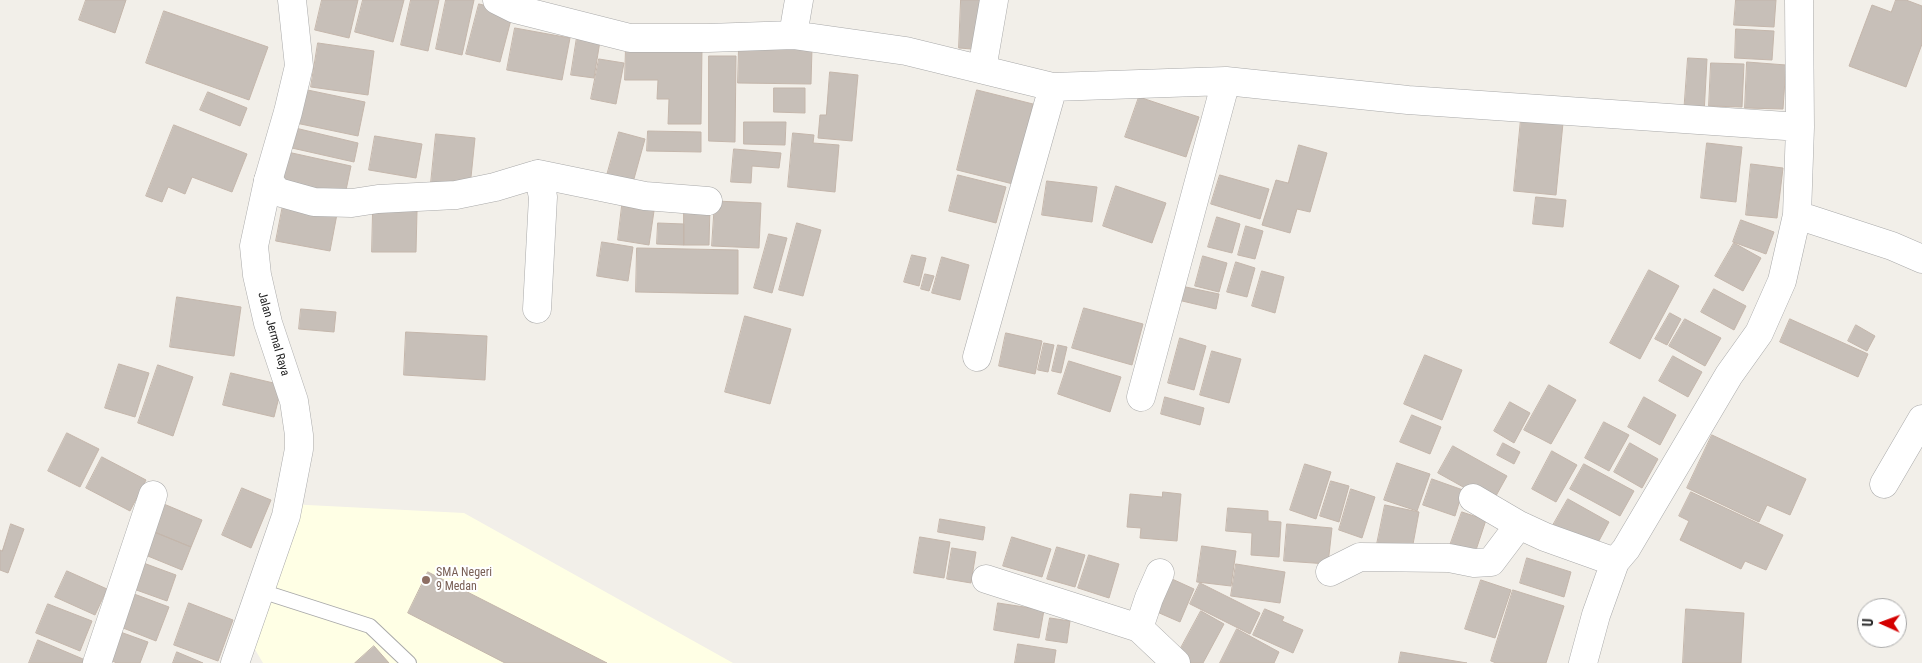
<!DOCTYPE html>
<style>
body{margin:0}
#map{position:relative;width:1922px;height:663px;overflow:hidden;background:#f2efe9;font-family:"Roboto Condensed",sans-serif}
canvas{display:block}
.north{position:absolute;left:1857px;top:598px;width:50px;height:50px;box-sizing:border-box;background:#fff;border:1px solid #a7a7a7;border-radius:50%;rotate:272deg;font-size:14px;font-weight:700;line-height:20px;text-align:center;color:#222}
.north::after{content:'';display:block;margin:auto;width:18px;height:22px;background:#d40000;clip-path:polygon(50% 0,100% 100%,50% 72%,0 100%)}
</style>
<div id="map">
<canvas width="1922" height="663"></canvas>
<div class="north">U</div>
</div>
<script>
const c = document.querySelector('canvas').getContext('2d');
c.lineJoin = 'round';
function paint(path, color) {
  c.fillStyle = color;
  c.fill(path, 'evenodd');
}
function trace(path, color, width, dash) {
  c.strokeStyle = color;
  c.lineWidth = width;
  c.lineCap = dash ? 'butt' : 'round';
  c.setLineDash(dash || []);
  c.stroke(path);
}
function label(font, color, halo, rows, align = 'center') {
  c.font = font + ' "Roboto Condensed",sans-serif';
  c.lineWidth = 4;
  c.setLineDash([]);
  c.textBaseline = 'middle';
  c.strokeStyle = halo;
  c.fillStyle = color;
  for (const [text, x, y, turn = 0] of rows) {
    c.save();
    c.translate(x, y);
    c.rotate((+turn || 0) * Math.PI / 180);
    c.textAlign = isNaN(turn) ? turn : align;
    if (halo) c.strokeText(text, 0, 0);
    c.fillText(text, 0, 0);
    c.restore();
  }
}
const education = new Path2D(`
 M288 504 464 513 733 663H263L253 646Z`);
const building = new Path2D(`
 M86 0H126L115 33 79 20Z
 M322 0H358L349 38 315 30Z
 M363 0H404L393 42 355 32Z
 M411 0H439L428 51 401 45Z
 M446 0H474L462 55 436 49Z
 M961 0H987L984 50 959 48Z
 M1736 0H1776L1774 27 1734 25Z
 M1896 0H1906L1922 6V44L1906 87 1849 66 1872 5 1891 12Z
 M479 4 513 12 500 62 466 54Z
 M164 11 268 47 249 100 146 63Z
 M515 28 570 38 562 80 507 70Z
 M1736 29 1774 31 1772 60 1735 58Z
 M577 37 600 41 594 78 571 75Z
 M318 43 374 51 368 95 311 87Z
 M626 46 702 47 701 124H668L669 99H657L658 80H625Z
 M739 47 812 48 811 84 738 83Z
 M709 56H736L735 142 709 141Z
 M1688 58 1707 59 1704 114 1684 113Z
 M599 59 624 63 616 104 591 99Z
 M1747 62 1786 65 1783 109 1745 108Z
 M1711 63 1744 64 1742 107 1709 106Z
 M830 72 858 75 852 141 818 138 820 115H826Z
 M298 88 365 102 358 136 291 122Z
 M774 88H805V113L774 112Z
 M977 90 1033 104 1013 184 957 170Z
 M208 92 247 108 240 126 200 110Z
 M1139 97 1199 117 1186 157 1125 137Z
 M1521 119 1563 123 1556 195 1514 191Z
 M744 122H786L785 145 744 144Z
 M174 125 247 154 232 192 192 177 185 194 168 187 162 202 146 196Z
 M287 126 358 143 354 162 283 146Z
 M648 131 701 132V152L647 151Z
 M619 132 645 139 632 186 606 179Z
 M793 133 814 135 813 143 839 145 835 192 788 187Z
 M436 134 475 138 470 187 431 183Z
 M375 136 422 144 416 178 369 170Z
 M1707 143 1742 147 1736 202 1701 198Z
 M1299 145 1327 153 1310 212 1297 209 1290 233 1262 225 1276 180 1288 183Z
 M734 149 781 153 779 168 752 166 751 183 731 182Z
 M283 151 351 166 345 195 277 180Z
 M1751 164 1783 168 1777 218 1746 215Z
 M958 175 1006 187 996 223 949 211Z
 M1220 175 1269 189 1260 219 1211 204Z
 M1047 181 1097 187 1092 222 1042 215Z
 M1116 186 1166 203 1152 243 1103 226Z
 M1536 197 1566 200 1563 227 1533 224Z
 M715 201 761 203 759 248 712 246Z
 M283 205 337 214 330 251 276 241Z
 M684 205 710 206 709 245H684Z
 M622 206 654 211 649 245 618 240Z
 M373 211H417L416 252H372Z
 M1217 217 1240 224 1232 253 1208 247Z
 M1741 220 1774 232 1766 254 1733 242Z
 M658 223 684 224V245L657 244Z
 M797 223 821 230 803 296 779 290Z
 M1246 226 1263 231 1255 259 1238 255Z
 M769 234 787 238 772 293 754 288Z
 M602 242 633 247 628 281 597 276Z
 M1734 243 1761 258 1743 291 1715 276Z
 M637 248 738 250V294L636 292Z
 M912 255 926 258 919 286 904 282Z
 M1203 256 1227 263 1219 292 1195 286Z
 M942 257 969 265 960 300 932 293Z
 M1236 262 1255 268 1247 297 1227 292Z
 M1649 270 1679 286 1640 359 1610 343Z
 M1262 271 1284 277 1275 313 1252 306Z
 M925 274 934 276 929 291 921 289Z
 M1181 286 1219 294 1216 309 1178 300Z
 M1714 289 1746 306 1734 330 1701 312Z
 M177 297 241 307 234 356 170 347Z
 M1084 308 1143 324 1132 365 1072 348Z
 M301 309 336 312 334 332 299 329Z
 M1670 313 1681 319 1667 345 1655 339Z
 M745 316 791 329 770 404 725 392Z
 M1685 319 1721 338 1705 366 1669 346Z
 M1790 319 1868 354 1858 377 1780 342Z
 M1856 325 1875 336 1867 351 1848 341Z
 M406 332 487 336 485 380 404 375Z
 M1006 333 1042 341 1035 374 999 366Z
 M1180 338 1206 346 1194 390 1168 383Z
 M1044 343 1054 345 1048 372 1038 370Z
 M1058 345 1067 347 1061 373 1052 371Z
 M1212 351 1241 359 1229 403 1200 395Z
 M1425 355 1462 370 1442 420 1404 404Z
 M1673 356 1702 372 1688 397 1659 381Z
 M1069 361 1121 377 1110 412 1058 394Z
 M119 364 149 373 135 417 105 408Z
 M158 365 193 377 173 436 138 423Z
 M231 373 282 385 274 417 223 405Z
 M1549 385 1576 400 1551 444 1524 430Z
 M1165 397 1204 408 1200 425 1161 414Z
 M1644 397 1676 415 1660 445 1628 427Z
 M1510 402 1530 413 1514 443 1494 431Z
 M1412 415 1441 427 1430 454 1400 442Z
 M1604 422 1629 435 1609 471 1585 458Z
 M67 433 99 449 80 487 48 471Z
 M1712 435 1806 479 1790 515 1767 505 1759 522 1687 488Z
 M1503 443 1520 452 1514 464 1497 455Z
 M1630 443 1658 459 1642 488 1614 472Z
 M1453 446 1507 476 1492 503 1438 473Z
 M1552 451 1577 465 1556 502 1532 489Z
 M102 457 146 480 130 511 86 488Z
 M1397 463 1430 474 1417 511 1384 500Z
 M1305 464 1331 472 1316 519 1290 510Z
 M1584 464 1634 491 1620 516 1570 489Z
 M1432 479 1463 490 1455 516 1423 505Z
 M1331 481 1349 486 1339 522 1320 516Z
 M242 488 271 500 251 548 222 535Z
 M1351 489 1375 497 1362 538 1339 530Z
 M1163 492 1181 494 1177 541 1140 538 1141 528 1127 527 1130 494 1162 497Z
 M1691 492 1783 535 1766 570 1745 561 1741 569 1680 540 1689 521 1679 516Z
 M1568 499 1609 522 1594 550 1552 527Z
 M159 502 202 520 191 547 147 529Z
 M1385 505 1419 512 1411 555 1376 549Z
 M1228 508 1268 511V521L1281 522 1279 557 1251 555 1252 533 1226 531Z
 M1462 512 1486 520 1473 559 1448 551Z
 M940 519 985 527 983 540 938 532Z
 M11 524 24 529 8 573 0 570V550L2 551Z
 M1287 524 1332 528 1328 564 1284 561Z
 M147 529 191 547 182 570 138 552Z
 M920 537 950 542 944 578 914 573Z
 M1012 537 1051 549 1042 577 1003 566Z
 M1202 546 1236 551 1231 586 1197 582Z
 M1057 547 1085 555 1075 587 1047 579Z
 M952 548 976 552 971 583 947 579Z
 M1089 555 1119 564 1109 598 1078 588Z
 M1527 558 1571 572 1564 597 1520 583Z
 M138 561 176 575 167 601 128 587Z
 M1236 564 1285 572 1280 603 1231 596Z
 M67 571 107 589 95 615 55 597Z
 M428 572 607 663H505L408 613Z
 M1172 579 1194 589 1180 622 1157 612Z
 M1481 580 1511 590 1495 638 1465 629Z
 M1200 583 1260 613 1250 634 1190 604Z
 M1513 590 1564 606 1546 663H1496L1491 661Z
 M126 591 169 607 156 641 113 624Z
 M189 603 233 620 218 661 174 645Z
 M998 603 1044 610 1039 638 994 630Z
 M48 604 92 621 80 651 36 633Z
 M1265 609 1284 617 1282 621 1303 630 1293 653 1253 635Z
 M1686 609 1744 613 1741 663H1683Z
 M1201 611 1224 624 1203 663H1182L1175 659Z
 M1050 618 1070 621 1067 643 1046 640Z
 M112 629 148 642 140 663H117L102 657Z
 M1237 629 1279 652 1274 663H1220Z
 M38 640 83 659 82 663H29Z
 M1018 644 1056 650 1054 663H1015Z
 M374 646 389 663H355Z
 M177 652 203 663H173Z
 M1401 652 1467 663H1399Z`);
const service = new Path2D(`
 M261 591 370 626 409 663`);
const minor = new Path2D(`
 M497 0 515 9 630 38H708L793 35 906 51 1053 87 1226 81 1408 100 1800 127
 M793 35 799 0
 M982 69 994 0
 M268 181 278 192 314 202 352 203 378 199 456 195 495 187 538 174 645 196 708 201
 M1797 215 1892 246 1922 259
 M537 309 543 197 538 174
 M977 357 1053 87
 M1141 397 1226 81
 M1884 484 1922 419
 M1473 498 1519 525
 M1330 572 1360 557 1449 558 1474 563 1491 562 1519 525 1545 537 1615 562
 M1160 573 1149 598 1139 628 1176 663
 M986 579 1139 628
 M97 663 153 495
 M1583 663 1596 615 1615 562 1626 549 1729 375 1759 333 1782 281 1797 215 1800 127 1799 0`);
const tertiary = new Path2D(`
 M235 663 286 516 299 449V435L294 401 268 323 257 275 254 246 268 181 288 112 299 66 292 0`);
const markers = [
 [426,580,5,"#8d6e63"]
];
const streetNames = [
 ["Jalan Jermal Raya",273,334,74]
];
const educationNames = [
 ["SMA Negeri",436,573],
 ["9 Medan",436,587]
];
paint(education, '#ffffe5');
paint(building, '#c7bfb8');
trace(building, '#c4b6ab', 1);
trace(service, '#a9a9a9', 16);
trace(minor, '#a9a9a9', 29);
trace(tertiary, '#a9a9a9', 29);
trace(service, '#fff', 14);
trace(minor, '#fff', 28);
trace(tertiary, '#fff', 28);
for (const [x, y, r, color] of markers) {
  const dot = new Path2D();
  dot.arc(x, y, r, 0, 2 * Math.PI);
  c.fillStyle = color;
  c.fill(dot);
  trace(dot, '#fff', 2);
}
label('12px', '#222', '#fff', streetNames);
label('12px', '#785e54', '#fff', educationNames, 'left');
</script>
